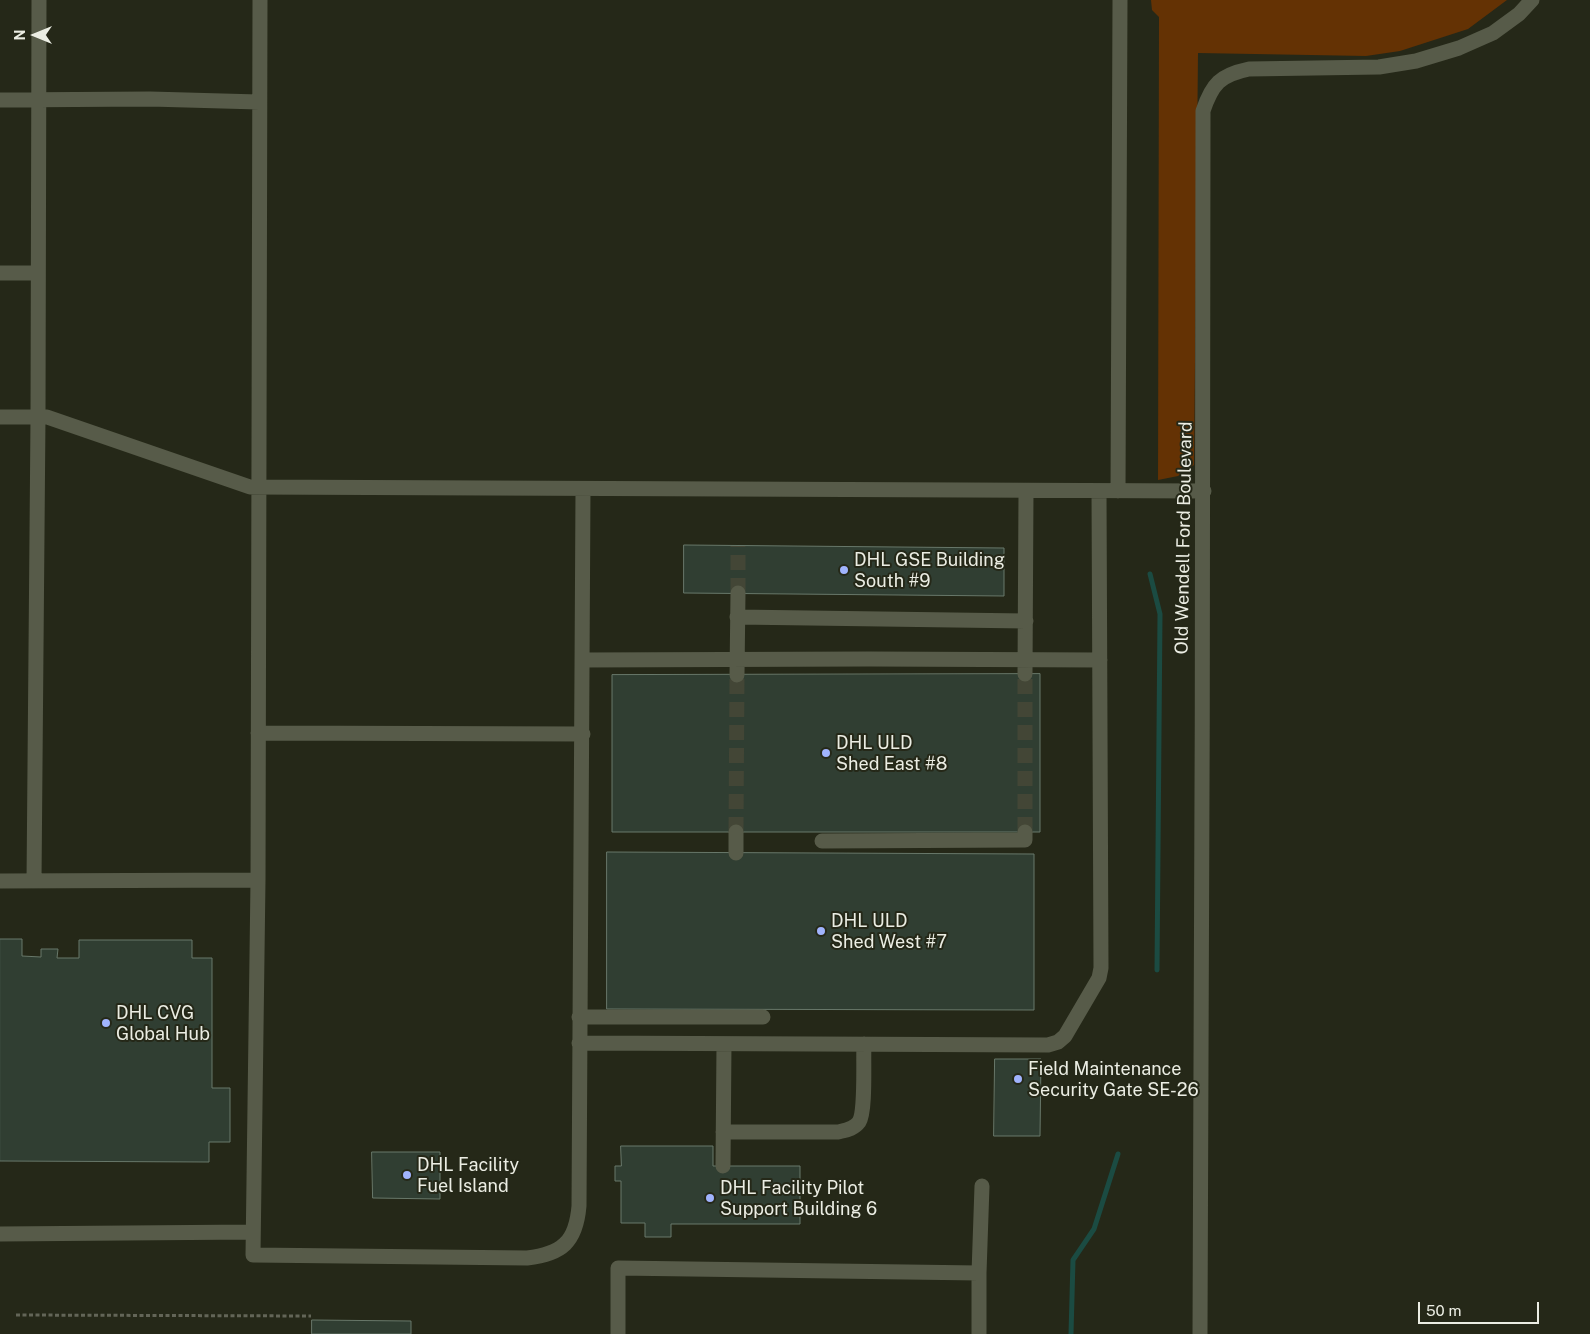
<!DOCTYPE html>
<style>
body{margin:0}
#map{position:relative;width:1590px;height:1334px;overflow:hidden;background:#252818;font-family:"Public Sans",sans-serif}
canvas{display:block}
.north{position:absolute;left:10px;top:10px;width:50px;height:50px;-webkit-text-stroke:4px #252818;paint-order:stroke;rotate:270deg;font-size:14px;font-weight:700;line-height:20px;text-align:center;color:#ebede3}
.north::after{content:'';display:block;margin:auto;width:18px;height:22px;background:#ebede3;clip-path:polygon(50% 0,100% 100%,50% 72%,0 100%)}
.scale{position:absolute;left:1418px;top:1302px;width:121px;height:22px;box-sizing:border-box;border:2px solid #ebede3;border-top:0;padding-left:6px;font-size:15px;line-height:18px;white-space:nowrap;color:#ebede3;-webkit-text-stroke:4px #252818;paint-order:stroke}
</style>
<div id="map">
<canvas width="1590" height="1334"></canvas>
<div class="north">N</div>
<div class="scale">50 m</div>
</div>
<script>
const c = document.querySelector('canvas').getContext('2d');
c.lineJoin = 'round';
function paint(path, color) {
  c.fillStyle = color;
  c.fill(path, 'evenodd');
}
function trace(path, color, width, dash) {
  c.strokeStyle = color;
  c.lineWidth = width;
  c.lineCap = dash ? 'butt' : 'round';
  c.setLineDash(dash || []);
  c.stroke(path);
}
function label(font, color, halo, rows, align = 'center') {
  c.font = font + ' "Public Sans",sans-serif';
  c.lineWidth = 4;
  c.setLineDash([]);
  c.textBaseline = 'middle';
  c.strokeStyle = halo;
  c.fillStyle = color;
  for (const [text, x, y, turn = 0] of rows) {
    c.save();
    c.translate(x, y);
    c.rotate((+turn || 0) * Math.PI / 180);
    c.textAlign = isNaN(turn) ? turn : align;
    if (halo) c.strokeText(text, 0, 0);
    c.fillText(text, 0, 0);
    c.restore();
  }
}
const green = new Path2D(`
 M1151 0H1507L1468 29 1400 51 1366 56 1198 53 1194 465 1178 476 1158 480 1159 17 1152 10Z`);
const stream = new Path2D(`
 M1150 574 1160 614 1157 970
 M1071 1334 1073 1260 1094 1229 1118 1154`);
const building = new Path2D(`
 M684 545 1004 548V596L684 593Z
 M1040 674V832H612V675Z
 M607 852 1034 854V1010L607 1009Z
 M0 939H22V956L41 957V949H58L57 958H79V940H192V958H212V1088H230V1142H209V1162L0 1161Z
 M995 1059H1041L1040 1136H994Z
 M621 1146H713V1166H800V1224H671V1237H645V1223H621V1181H615V1166H621Z
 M372 1152H440V1199L373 1198Z
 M312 1320 411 1321V1334H312Z`);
const minorTunnel = new Path2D(`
 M738 593V546
 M736 832 737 675
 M1025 832V674`);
const path = new Path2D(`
 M16 1315 311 1316`);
const minor = new Path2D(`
 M260 0 258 880 253 1255 527 1258C562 1254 576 1242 579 1206L583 489
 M0 100 150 99 259 102
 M0 273H38
 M0 417H47L250 487 1204 491
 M1118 491 1120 0
 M737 617 1026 621
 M582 660 869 659 1100 660
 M1025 674 1026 491
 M737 675 738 593
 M258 733 583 734
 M736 832V853
 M822 841 1025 840V832
 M0 881 258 880
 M34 881 38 417 39 0
 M579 1017H763
 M579 1043 1048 1045 1058 1042 1065 1036 1099 978 1101 968 1099 491
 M723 1132H838C846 1130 854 1129 859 1122 866 1111 863 1060 864 1044
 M723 1166 724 1044
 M0 1234 253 1232
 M979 1273 982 1186
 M618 1334V1268L979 1273V1334
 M1200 1334C1201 926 1204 519 1203 111 1212 84 1220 75 1249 69L1379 67 1416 61 1459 48 1493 33 1519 14 1532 0`);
const markers = [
 [844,570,5,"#a0b3fd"],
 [826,753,5,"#a0b3fd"],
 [821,931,5,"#a0b3fd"],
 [106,1023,5,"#a0b3fd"],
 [1018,1079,5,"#a0b3fd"],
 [407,1175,5,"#a0b3fd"],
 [710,1198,5,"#a0b3fd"]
];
const streetNames = [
 ["Old Wendell Ford Boulevard",1184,538,-89]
];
const poiNames = [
 ["DHL GSE Building",854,560],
 ["South #9",854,581],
 ["DHL ULD",836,743],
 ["Shed East #8",836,764],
 ["DHL ULD",831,921],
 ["Shed West #7",831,942],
 ["DHL CVG",116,1013],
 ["Global Hub",116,1034],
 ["Field Maintenance",1028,1069],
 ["Security Gate SE-26",1028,1090],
 ["DHL Facility",417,1165],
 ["Fuel Island",417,1186],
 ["DHL Facility Pilot",720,1188],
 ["Support Building 6",720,1209]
];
paint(green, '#643204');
trace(stream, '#1b4b42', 5);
paint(building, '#303e32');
trace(building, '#68786a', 1);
trace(minorTunnel, '#434636', 15, [15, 8]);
trace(path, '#636557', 3, [4, 2.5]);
trace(minor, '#575b49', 15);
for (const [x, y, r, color] of markers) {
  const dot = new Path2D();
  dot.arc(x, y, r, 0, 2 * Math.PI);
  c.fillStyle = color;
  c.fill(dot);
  trace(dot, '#252818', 2);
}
label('18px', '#ebede3', '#252818', streetNames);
label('18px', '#ebede3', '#252818', poiNames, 'left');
</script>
